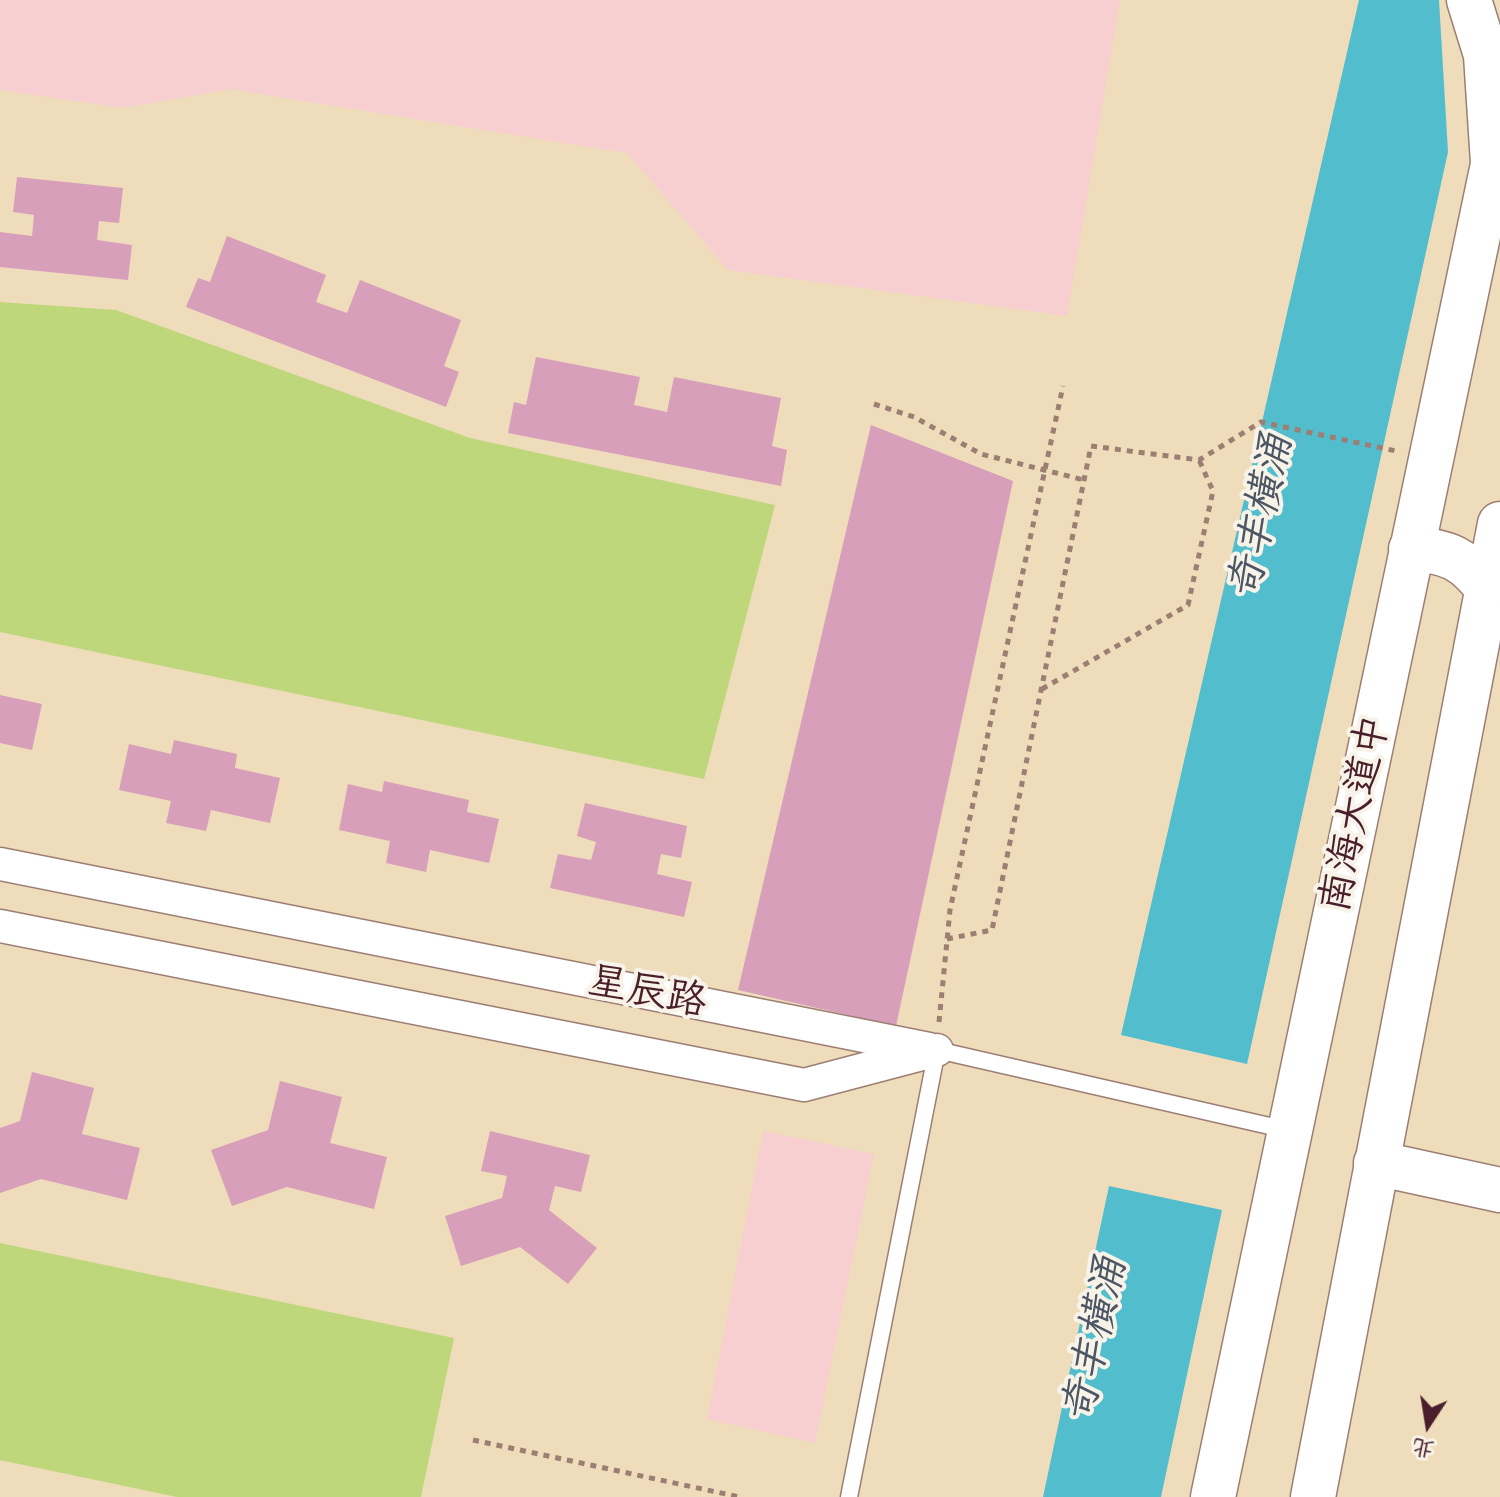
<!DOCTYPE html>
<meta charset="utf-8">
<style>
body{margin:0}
#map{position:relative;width:1500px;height:1497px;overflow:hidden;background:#efdcbb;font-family:Caveat,"LXGW WenKai TC",sans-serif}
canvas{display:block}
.north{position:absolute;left:1388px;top:1385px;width:80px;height:80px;-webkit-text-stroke:6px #f7f3e8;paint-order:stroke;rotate:192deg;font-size:22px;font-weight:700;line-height:32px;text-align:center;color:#4a1f2b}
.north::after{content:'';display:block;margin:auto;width:28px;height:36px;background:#4a1f2b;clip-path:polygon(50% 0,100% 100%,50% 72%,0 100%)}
</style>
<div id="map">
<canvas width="1500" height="1497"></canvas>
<div class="north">北</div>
</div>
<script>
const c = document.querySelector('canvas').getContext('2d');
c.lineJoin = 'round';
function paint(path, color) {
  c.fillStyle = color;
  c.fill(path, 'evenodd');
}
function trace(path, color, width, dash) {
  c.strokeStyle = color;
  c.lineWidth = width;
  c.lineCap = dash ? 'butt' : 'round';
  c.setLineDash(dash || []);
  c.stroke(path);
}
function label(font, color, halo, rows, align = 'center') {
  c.font = font + ' Caveat,"LXGW WenKai TC",sans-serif';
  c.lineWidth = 8;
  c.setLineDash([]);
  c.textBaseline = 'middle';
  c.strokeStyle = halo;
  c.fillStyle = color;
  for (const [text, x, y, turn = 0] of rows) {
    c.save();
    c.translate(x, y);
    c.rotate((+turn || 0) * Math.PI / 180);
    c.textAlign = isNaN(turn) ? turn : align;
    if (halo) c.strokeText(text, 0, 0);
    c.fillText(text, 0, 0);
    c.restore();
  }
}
const built = new Path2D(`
 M0 0H1120L1067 316 728 270 627 153 230 89 123 108 0 90Z
 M763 1131 874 1154 815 1443 707 1419Z`);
const green = new Path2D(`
 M0 302 116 310 470 438 775 505 704 779 0 632Z
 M0 1243 454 1338 421 1497H177L0 1460Z`);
const water = new Path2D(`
 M1359 0H1439L1448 152 1247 1064 1121 1035Z
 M1109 1186 1222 1210 1161 1497H1043Z`);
const building = new Path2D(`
 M17 177 123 188 119 223 99 221 97 240 132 245 128 280 0 267V232L32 236 34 215 13 212Z
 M227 236 326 275 316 302 347 313 360 280 461 320 444 366 459 372 446 407 186 307 198 278 210 282Z
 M536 357 640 377 634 405 667 412 674 377 781 398 772 446 787 450 781 486 508 433 514 402 526 405Z
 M871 425 1013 481 896 1026 738 990Z
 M0 695 42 704 32 750 0 743Z
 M174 740 237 754 235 768 280 778 270 823 211 810 206 831 166 823 171 801 119 790 129 744 171 754Z
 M384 781 469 800 467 812 499 819 489 863 430 850 426 872 386 863 390 841 339 830 348 784 382 792Z
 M585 803 687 826 681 858 661 854 657 874 692 882 684 917 550 888 558 854 591 860 596 842 577 836Z
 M32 1072 94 1088 82 1134 140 1148 127 1200 41 1179 0 1193V1128L20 1121Z
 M280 1081 342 1097 330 1143 387 1157 374 1209 287 1187 232 1206 211 1150 268 1130Z
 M490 1131 590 1155 581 1192 555 1186 549 1210 597 1248 568 1284 520 1247 461 1266 445 1216 502 1198 507 1176 481 1171Z`);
const path = new Path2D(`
 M874 404 914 417 981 454 1084 480
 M1042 689 1188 605 1213 491 1199 460
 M947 939 992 930 1091 446 1199 460 1261 422 1396 451
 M939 1022 950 910 1063 386
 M473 1440 740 1497`);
const lane = new Path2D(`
 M849 1497 937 1050 1287 1130`);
const street = new Path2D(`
 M0 864 929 1049
 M0 926 804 1085 937 1050`);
const secondary = new Path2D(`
 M1376 1163 1500 1190`);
const highway = new Path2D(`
 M1469 0 1486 55 1493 163
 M1411 549C1448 551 1465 559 1487 588
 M1213 1497 1500 131
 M1313 1497 1500 524`);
const streetNames = [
 ["南海大道中",1356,814,-78],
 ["星辰路",647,993,11]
];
const waterNames = [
 ["奇丰横涌",1262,517,-78],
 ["奇丰横涌",1096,1340,-78]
];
paint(built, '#f7cfd1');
paint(green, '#bed77b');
paint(water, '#52bdcd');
paint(building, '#d79fba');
trace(lane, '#9c7e73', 19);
trace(street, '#9c7e73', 35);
trace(secondary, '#9c7e73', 47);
trace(highway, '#9c7e73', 47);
trace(path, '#9c7e73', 5, [6, 6]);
trace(lane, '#fff', 16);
trace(street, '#fff', 32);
trace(secondary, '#fff', 44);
trace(highway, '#fff', 44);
label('40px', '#4a1f2b', '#f7f3e8', streetNames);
label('italic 42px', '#4d5664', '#f7f3e8', waterNames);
</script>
